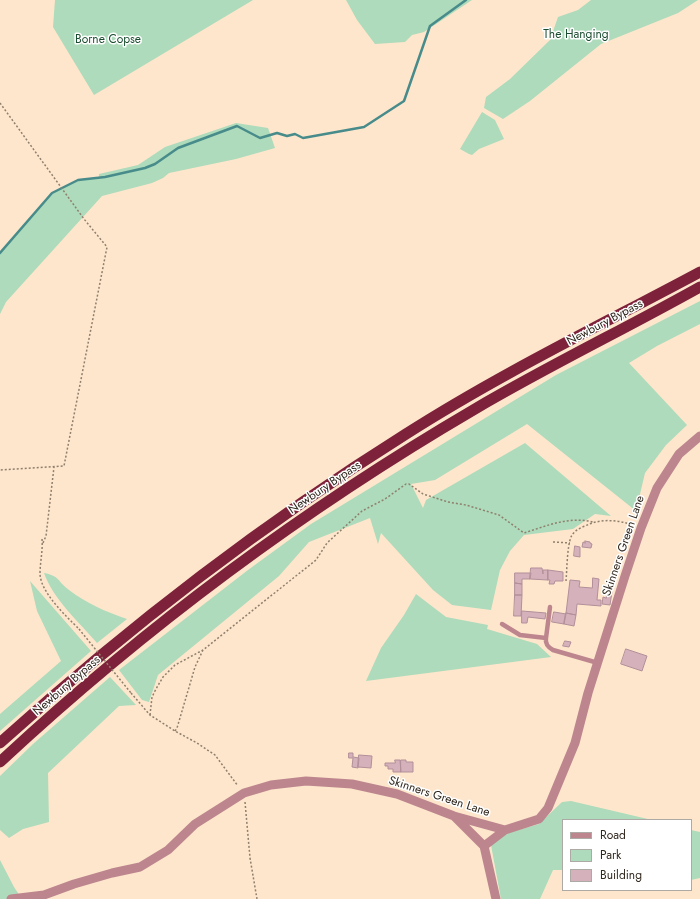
<!DOCTYPE html>
<style>
body{margin:0}
#map{position:relative;width:700px;height:899px;overflow:hidden;background:#fee6cc;font-family:Jost,sans-serif}
canvas{display:block}
.legend{position:absolute;left:562px;top:819px;width:130px;height:72px;box-sizing:border-box;background:#fff;border:1px solid #ada9a5;margin:0;padding:5px 7px;list-style:none;font-size:12px;color:#31281e}
.legend li{display:flex;align-items:center;gap:8px;height:20px}
.legend b{width:20px;border:1px solid #ada9a5}
</style>
<div id="map">
<canvas width="700" height="899"></canvas>
<ul class="legend">
<li><b style="height:5px;background:#bd868e"></b>Road</li>
<li><b style="height:11px;background:#addbbb"></b>Park</li>
<li><b style="height:11px;background:#d5b1bb"></b>Building</li>
</ul>
</div>
<script>
const c = document.querySelector('canvas').getContext('2d');
c.lineJoin = 'round';
function paint(path, color) {
  c.fillStyle = color;
  c.fill(path, 'evenodd');
}
function trace(path, color, width, dash) {
  c.strokeStyle = color;
  c.lineWidth = width;
  c.lineCap = dash ? 'butt' : 'round';
  c.setLineDash(dash || []);
  c.stroke(path);
}
function label(font, color, halo, rows, align = 'center') {
  c.font = font + ' Jost,sans-serif';
  c.lineWidth = 3;
  c.setLineDash([]);
  c.textBaseline = 'middle';
  c.strokeStyle = halo;
  c.fillStyle = color;
  for (const [text, x, y, turn = 0] of rows) {
    c.save();
    c.translate(x, y);
    c.rotate((+turn || 0) * Math.PI / 180);
    c.textAlign = isNaN(turn) ? turn : align;
    if (halo) c.strokeText(text, 0, 0);
    c.fillText(text, 0, 0);
    c.restore();
  }
}
const green = new Path2D(`
 M55 0H253L94 95 53 27Z
 M346 0H472L424 32 412 35 405 42 375 44 357 20Z
 M591 0H698L678 13 601 44 530 101 503 119 484 108 486 97 510 79 550 40 558 17 578 10Z
 M482 112 495 120 504 139 479 149 472 155 469 154 460 149Z
 M236 123 268 128 275 148 236 159 169 173 163 178 152 183 102 196 6 302 0 314V253L52 193 78 180 99 177V174L138 165 165 147Z
 M700 301V324L657 346 629 363 687 425 666 445 645 473 636 511 527 424 435 480 411 484 423 508 426 500 525 443 611 516 595 514 573 529 524 535 510 551 500 570 491 610 452 605 433 590 381 533 378 544 370 518 309 542 279 576 158 675 149 702 142 700 119 670 248 570 311 524 556 375Z
 M44 573C60 576 57 581 69 590 86 603 106 612 127 619L97 643C79 622 53 599 44 573Z
 M30 581 91 651 0 731V714L61 661 37 611Z
 M416 594 446 617 488 625 487 629 537 644 551 657 366 681 381 648 404 615Z
 M110 677 136 705 119 706 48 773 49 822 23 829 9 838 0 830V776L33 744Z
 M571 801 652 820H563V870H553L540 899H501L491 845 508 833 539 824 562 802Z
 M691 830 700 832V878L691 880Z
 M0 860 14 887 22 899H0Z`);
const stream = new Path2D(`
 M0 253 52 193 78 180 105 177 145 168 155 164 178 148 237 126 260 138 277 133 287 136 295 134 303 138 364 127 404 101 430 26 466 0`);
const building = new Path2D(`
 M585 541 590 542V543L592 544 591 548 582 547 583 542 585 543Z
 M575 546 580 547V557L574 556Z
 M531 568H542L543 574V570H548V580L530 579Z
 M548 570 563 572V581H555L554 584H549L550 580H548Z
 M515 573H531L530 579H522V584L515 583Z
 M593 578 599 579 597 600H601V606L577 604 576 615 566 613 570 580 580 581 579 587 592 588Z
 M515 583 522 584V595H515Z
 M607 591 612 592 610 605 602 604 603 597 606 598Z
 M515 595H522L521 616H514Z
 M522 611 546 613 545 619 528 617 527 623H522Z
 M554 612 566 614 564 624 552 622Z
 M566 613 576 615 574 626 564 624Z
 M565 641 571 642 569 647 563 646Z
 M626 649 647 656 642 671 621 664Z
 M349 753H353V757L359 758 358 768 352 767 353 758H349Z
 M359 755 372 756 371 768 358 767Z
 M395 760H400L401 772H393V769H388V766H385V763H395Z
 M401 760H406V762H413V772H401Z`);
const path = new Path2D(`
 M0 103 84 219 107 247 64 466 0 470
 M42 539C43 551 40 562 40 574 41 593 66 616 79 629
 M553 542 570 543
 M43 543 46 536 54 467
 M566 581C567 570 567 547 571 537 573 532 579 528 585 526 601 518 617 520 634 525
 M131 693 150 715 175 731 197 743 215 755 238 786
 M150 715 152 697 156 689 163 677 175 665 203 650 223 634 316 560 327 543 362 511 385 499 406 484H409L423 494 448 502 466 505 499 515 524 533C546 526 569 516 593 522
 M175 731 177 728 195 667 203 650
 M245 802 250 858 257 899`);
const service = new Path2D(`
 M502 624 520 635 546 638C545 644 548 647 553 650L598 663
 M546 638 550 607`);
const minor = new Path2D(`
 M455 817 484 846
 M11 899 44 895 74 884 112 873 140 867 168 850 195 824 244 793 271 785 306 781 352 784 397 794 454 816 505 830 539 819 548 808 575 743 588 693 625 576 641 528 657 488 679 454 700 436
 M496 899 484 846 505 830`);
const trunk = new Path2D(`
 M0 743C126 629 261 525 406 434 500 374 601 325 700 272
 M0 762C144 628 304 509 475 409 548 366 625 329 700 287`);
const pathBridge = new Path2D(`
 M79 629 131 693`);
const parkNames = [
 ["The Hanging",576,35],
 ["Borne Copse",108,40]
];
const streetNames = [
 ["Newbury Bypass",605,323,-28],
 ["Newbury Bypass",325,488,-34],
 ["Skinners Green Lane",624,546,-71],
 ["Newbury Bypass",67,686,-41],
 ["Skinners Green Lane",439,797,18]
];
paint(green, '#addbbb');
trace(stream, '#488b8b', 2.5);
paint(building, '#d5b1bb');
trace(building, '#b28f99', 1);
trace(path, '#8f7f6d', 1.5, [2, 2]);
trace(service, '#bd868e', 4.5);
trace(minor, '#bd868e', 9);
trace(trunk, '#7d223a', 11);
trace(pathBridge, '#8f7f6d', 1.5, [2, 2]);
label('12px', '#1a4c2f', '#fff', parkNames);
label('12px', '#31281e', '#fff', streetNames);
</script>
